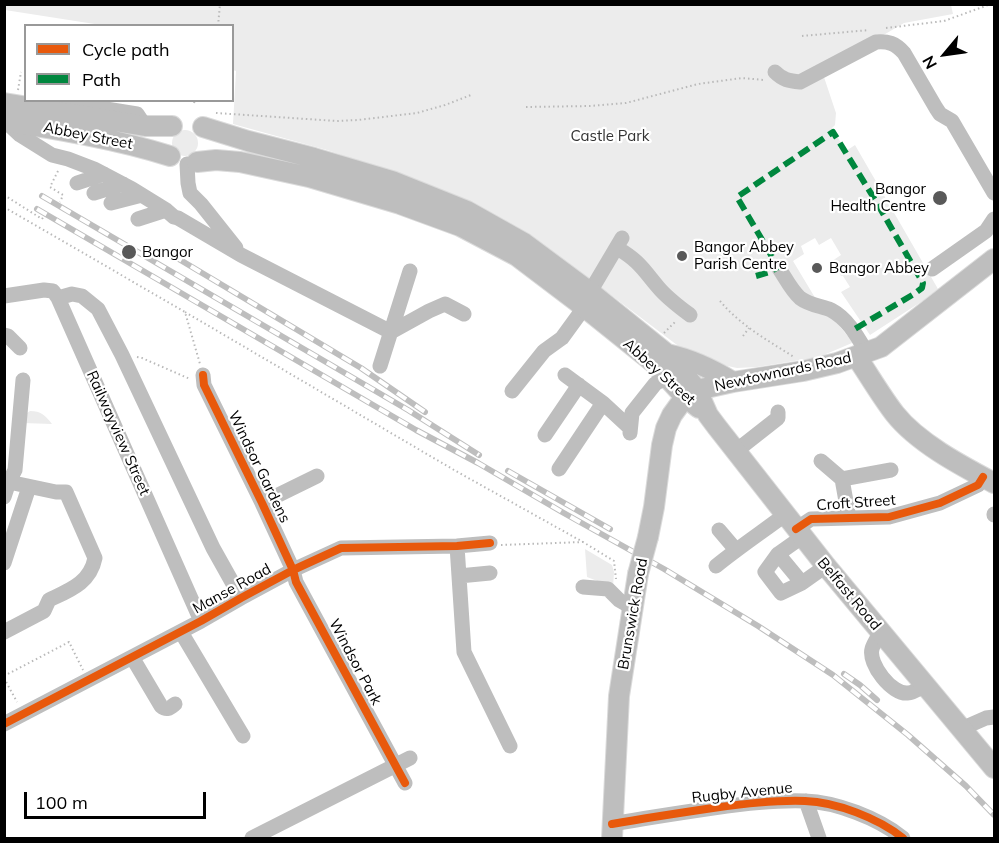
<!DOCTYPE html>
<style>
body{margin:0}
#map{position:relative;width:999px;height:843px;overflow:hidden;background:#fff;font-family:Mulish,sans-serif}
canvas{display:block}
.frame{position:absolute;inset:0;border:6px solid #000;pointer-events:none}
.legend{position:absolute;left:24px;top:24px;width:210px;height:78px;box-sizing:border-box;background:#fff;border:2px solid #999;margin:0;padding:8px 10px;list-style:none;font-size:18px;color:#000}
.legend li{display:flex;align-items:center;gap:12px;height:30px}
.legend b{width:30px;border:2px solid #999}
.north{position:absolute;left:915px;top:24px;width:60px;height:60px;-webkit-text-stroke:4px #fff;paint-order:stroke;rotate:241deg;font-size:16px;font-weight:700;line-height:24px;text-align:center;color:#000}
.north::after{content:'';display:block;margin:auto;width:21px;height:27px;background:#000;clip-path:polygon(50% 0,100% 100%,50% 72%,0 100%)}
.scale{position:absolute;left:24px;top:792px;width:182px;height:27px;box-sizing:border-box;border:3px solid #000;border-top:0;padding-left:8px;font-size:18px;line-height:21px;white-space:nowrap;color:#000;-webkit-text-stroke:4px #fff;paint-order:stroke}
</style>
<div id="map">
<canvas width="999" height="843"></canvas>
<div class="frame"></div>
<ul class="legend">
<li><b style="height:8px;background:#e8590c"></b>Cycle path</li>
<li><b style="height:8px;background:#00873e"></b>Path</li>
</ul>
<div class="north">N</div>
<div class="scale">100 m</div>
</div>
<script>
const c = document.querySelector('canvas').getContext('2d');
c.lineJoin = 'round';
function paint(path, color) {
  c.fillStyle = color;
  c.fill(path, 'evenodd');
}
function trace(path, color, width, dash) {
  c.strokeStyle = color;
  c.lineWidth = width;
  c.lineCap = dash ? 'butt' : 'round';
  c.setLineDash(dash || []);
  c.stroke(path);
}
function label(font, color, halo, rows, align = 'center') {
  c.font = font + ' Mulish,sans-serif';
  c.lineWidth = 4.5;
  c.setLineDash([]);
  c.textBaseline = 'middle';
  c.strokeStyle = halo;
  c.fillStyle = color;
  for (const [text, x, y, turn = 0] of rows) {
    c.save();
    c.translate(x, y);
    c.rotate((+turn || 0) * Math.PI / 180);
    c.textAlign = isNaN(turn) ? turn : align;
    if (halo) c.strokeText(text, 0, 0);
    c.fillText(text, 0, 0);
    c.restore();
  }
}
const green = new Path2D(`
 M4 5H951L953 14 904 23 822 71 836 113 835 125 832 128 846 151 855 145 938 289 924 300 870 335 841 292 850 287 843 276H841L832 261 841 255 831 238 819 245 815 238 801 246 804 254 793 261 823 311 832 317 851 340 852 343 819 357 757 367 737 368 718 364 697 356 677 345 611 295 462 203 421 182 327 150 233 124 236 71 233 70 232 26 101 25 5 10Z
 M172 143a13 13 0 1 1 26 0a13 13 0 1 1-26 0Z
 M30 411C41 411 45 415 52 424L23 423 24 415Z
 M585 549 612 565 614 572 613 587 587 577Z`);
const path = new Path2D(`
 M218 26 220 4
 M886 28 944 21 991 4
 M802 36 869 30
 M18 90 21 72
 M194 103 195 100
 M526 107 590 106 626 103 698 84 742 78 764 80
 M216 113 337 121 358 120 417 113 445 105 471 95
 M58 171 50 187 63 195 60 202
 M4 195 42 219 44 216
 M4 207 185 312 200 364
 M720 301C740 325 767 340 794 357
 M185 312 454 470 583 542 614 561 616 579
 M664 333 675 322
 M743 336 749 328
 M137 357 142 358 190 379
 M501 545 583 542
 M4 676 69 642 83 670
 M4 678 17 702`);
const minor = new Path2D(`
 M775 72C783 80 789 81 800 82L876 42C888 41 895 43 904 53L936 108 940 114 952 121 994 193
 M50 100 137 114 145 126
 M5 121 20 135 52 155 68 159 94 169 132 189 166 210 174 217 178 218 241 255 391 332 429 311 445 304 464 314
 M187 164 188 183 190 193 201 204 236 248
 M77 183 104 174
 M94 193 123 184
 M111 203 142 195
 M138 219 166 210
 M617 248C638 260 643 269 658 287 667 298 678 306 690 315
 M778 267C785 277 791 290 800 298 809 305 821 306 831 310 848 319 857 336 867 353
 M932 269 986 231 994 219
 M4 296 44 290 53 291 58 298 201 621
 M58 298 72 294 82 296 98 309 122 355 213 548 241 598
 M4 335 8 336 20 348
 M380 366 410 271
 M203 375 204 385 262 503 293 570 296 582 405 783
 M565 375 603 403 630 428
 M512 391 544 351 562 338 578 316 590 292 622 238
 M630 433 632 413 655 384 667 376
 M545 435 579 385
 M736 451 778 418V412
 M821 461 842 479 891 470
 M559 469 603 403
 M842 479 849 518
 M4 481 56 492H66L95 558C90 583 70 590 49 600L44 611 4 632
 M4 497 9 482 15 470 23 380
 M262 503 317 476
 M994 514V515
 M796 529 811 519 889 517 940 503 978 485 983 477
 M719 530 736 550
 M802 537 778 554 802 583 826 566
 M457 546 464 652 510 746
 M778 554 765 572 781 593 802 583
 M4 563 29 487
 M716 566C738 548 762 532 786 514
 M459 576 490 573
 M583 587 608 589 619 600 633 608
 M181 632 243 736
 M881 632C878 637 873 644 872 649 868 664 892 695 908 693 913 693 920 688 925 685
 M132 657 161 706C167 711 170 708 175 704
 M4 724 201 621 241 598 293 570 341 548 457 546 490 543
 M961 729 986 718 994 717
 M806 801 819 838
 M612 824C646 818 679 813 713 808 743 804 774 800 805 801 836 802 878 818 903 838
 M252 838 410 758`);
const major = new Path2D(`
 M4 103 145 126H172
 M4 121C60 130 116 139 170 156
 M203 127 248 141 314 158 392 181 467 211 524 243 590 292 667 354 697 390 708 415 717 427 826 566 994 768
 M197 162 216 160 240 162 309 177 400 204 460 226 517 256 583 306 654 363 685 397 699 408
 M667 354C691 359 712 369 733 382
 M856 356C869 375 881 396 895 414 918 443 962 466 994 483
 M648 537 654 507 662 445 666 428 672 415 685 397 697 390 733 382 803 371 837 363 881 347 994 259
 M612 838 619 696 638 574`);
const rail = new Path2D(`
 M42 196 408 410 479 455
 M37 209 416 430 478 463 562 512 664 569 758 626 833 675 908 735 966 786 994 815
 M172 255 361 368 425 412
 M508 471 610 529
 M844 674 860 685 877 700`);
const majorBridge = new Path2D(`
 M638 574 648 537`);
const quiet = new Path2D(`
 M756 276 770 272 778 267 737 197 833 132 877 203 923 283 922 288 914 294 853 330`);
const cycleway = new Path2D(`
 M203 375 204 385 262 503 293 570 296 582 405 783
 M796 529 811 519 889 517 940 503 978 485 983 477
 M4 724 201 621 241 598 293 570 341 548 457 546 490 543
 M612 824C646 818 679 813 713 808 743 804 774 800 805 801 836 802 878 818 903 838`);
const markers = [
 [940,198,8,"#595959"],
 [129,252,8,"#595959"],
 [682,256,6,"#595959"],
 [817,268,6,"#595959"]
];
const streetNames = [
 ["Abbey Street",88,136,11],
 ["Abbey Street",659,372,42],
 ["Newtownards Road",783,372,-12],
 ["Railwayview Street",118,433,66],
 ["Windsor Gardens",259,467,64],
 ["Croft Street",856,503,-4],
 ["Manse Road",232,589,-29],
 ["Belfast Road",849,594,50],
 ["Brunswick Road",633,614,-80],
 ["Windsor Park",355,662,62],
 ["Rugby Avenue",742,793,-6]
];
const parkNames = [
 ["Castle Park",610,136]
];
const poiNames = [
 ["Bangor",926,189,"right"],
 ["Health Centre",926,206,"right"],
 ["Bangor Abbey",694,247],
 ["Parish Centre",694,264],
 ["Bangor",142,252],
 ["Bangor Abbey",829,268]
];
paint(green, '#ececec');
trace(major, '#dbdbdb', 22);
trace(path, '#b9b9b9', 2, [1.5, 3]);
trace(minor, '#bebebe', 15);
trace(major, '#bebebe', 20);
trace(rail, '#bebebe', 6);
trace(rail, '#fff', 4, [11]);
trace(majorBridge, '#dbdbdb', 22, []);
trace(majorBridge, '#bebebe', 20);
trace(quiet, '#00873e', 6, [12, 6]);
trace(cycleway, '#e8590c', 8);
for (const [x, y, r, color] of markers) {
  const dot = new Path2D();
  dot.arc(x, y, r, 0, 2 * Math.PI);
  c.fillStyle = color;
  c.fill(dot);
  trace(dot, '#fff', 2);
}
label('15px', '#000', '#fff', streetNames);
label('15px', '#333', '#fff', parkNames);
label('15px', '#000', '#fff', poiNames, 'left');
</script>
